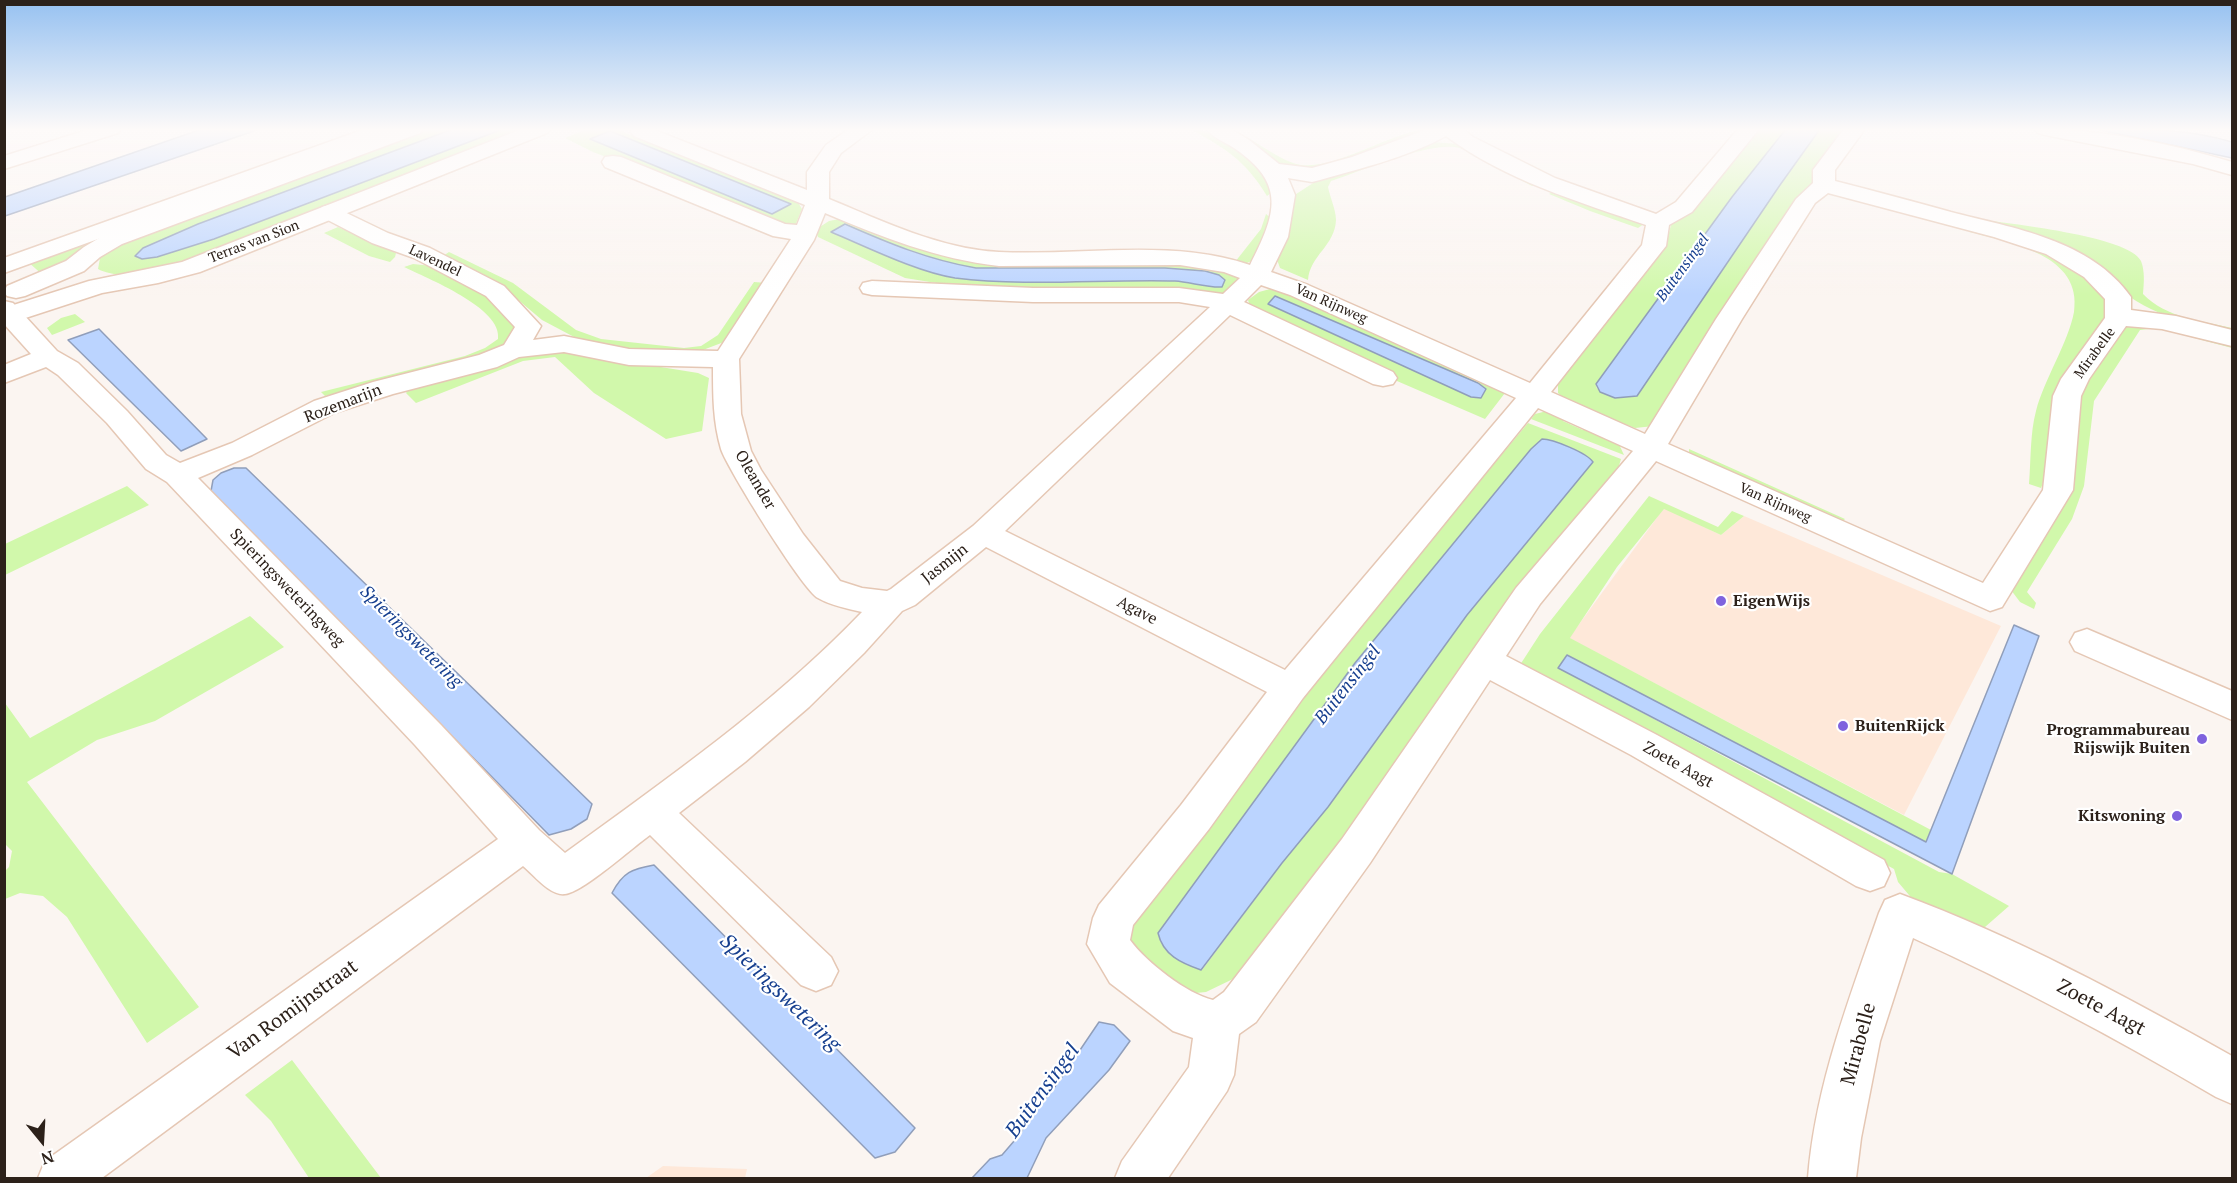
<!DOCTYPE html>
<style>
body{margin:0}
#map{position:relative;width:2237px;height:1183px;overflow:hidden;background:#fbf5f1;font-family:"PT Serif",serif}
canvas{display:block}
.frame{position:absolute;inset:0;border:6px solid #2c211a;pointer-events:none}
.north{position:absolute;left:12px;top:1111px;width:60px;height:60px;-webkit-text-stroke:4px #fff;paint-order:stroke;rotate:162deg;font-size:16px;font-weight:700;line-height:24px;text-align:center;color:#2c211a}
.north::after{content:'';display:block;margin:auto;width:21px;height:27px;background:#2c211a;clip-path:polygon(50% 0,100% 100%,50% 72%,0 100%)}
</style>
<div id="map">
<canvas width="2237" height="1183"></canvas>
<div class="frame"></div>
<div class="north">N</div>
</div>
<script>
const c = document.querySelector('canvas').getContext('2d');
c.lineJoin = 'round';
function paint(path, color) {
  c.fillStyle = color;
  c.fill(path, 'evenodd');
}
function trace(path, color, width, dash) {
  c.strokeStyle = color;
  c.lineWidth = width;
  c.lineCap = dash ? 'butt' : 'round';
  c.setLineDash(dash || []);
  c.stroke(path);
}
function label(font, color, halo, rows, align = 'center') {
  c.font = font + ' "PT Serif",serif';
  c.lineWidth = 4.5;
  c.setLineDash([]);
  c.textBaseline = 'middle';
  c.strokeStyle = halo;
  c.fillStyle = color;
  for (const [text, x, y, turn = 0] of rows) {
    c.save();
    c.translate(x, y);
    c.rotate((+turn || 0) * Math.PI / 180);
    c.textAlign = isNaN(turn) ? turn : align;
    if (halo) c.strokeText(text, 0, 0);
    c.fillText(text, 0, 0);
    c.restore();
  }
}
const built = new Path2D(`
 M1664 508 1721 535 1744 516 2001 626 1904 815 1569 638Z
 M663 1166 747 1169 745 1178H646Z`);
const green = new Path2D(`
 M421 129H453L198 224 143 248 214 239 503 129H536L225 249C192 260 130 286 98 269L100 258 126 238Z
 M586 129H616L796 199 802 209 795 226 788 227 593 152 565 138ZM610 131 772 214 591 139Z
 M1190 129C1228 129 1254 162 1275 190L1267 196C1246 161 1225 148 1190 129Z
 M1223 129H1232C1253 139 1272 155 1293 163 1331 176 1391 129 1431 129L1422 134 1311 172 1278 167 1241 139Z
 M1760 129H1786L1732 197 1596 384 1597 389 1780 185 1820 129H1846L1816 171 1817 182 1654 426 1635 428 1567 402 1558 393V384L1666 244 1671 225 1685 214Z
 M1432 142 1460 144 1538 183 1532 186C1510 175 1482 155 1459 148 1432 140 1359 172 1331 181L1328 187C1330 197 1336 210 1336 220 1335 246 1310 255 1308 280L1280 268 1275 254 1293 196 1324 176Z
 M1554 191 1644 224 1638 228 1590 211 1549 194Z
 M1266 214 1273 220 1256 259 1247 263 1235 262 1261 229Z
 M145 219 44 276 28 262Z
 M839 219H851L938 253 1180 261 1227 269 1245 279 1230 295 974 289 905 278 818 237 815 230 829 221ZM845 224C888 243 929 260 976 268L1225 284C1210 289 1192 282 1175 281H1016L954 277 933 272 831 232Z
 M1976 219C2005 223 2130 236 2141 261 2145 271 2144 283 2143 294 2166 318 2202 321 2232 328V334C2187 322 2143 315 2109 279Z
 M338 227 396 253 395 257 390 262 369 256 324 233Z
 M1974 230 2021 240 2094 279 2112 307 2041 488 2029 484C2031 460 2030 433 2036 411 2044 380 2068 343 2074 312 2083 255 2011 243 1970 232Z
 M449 252 513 283 576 330 601 339 684 348 701 346 718 335 754 282 767 283 724 342 687 356 656 353 596 344 576 338 542 320 504 288 443 256Z
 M413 264 433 266 499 303 519 326 505 348 460 364 325 396 321 392 465 356 485 348 498 339C503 308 426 278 404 267Z
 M1270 289 1286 292 1508 389 1485 419 1390 378 1251 309 1248 300 1259 292ZM1275 296 1481 398 1471 397 1269 304Z
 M75 314 85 322 52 335 47 328 61 318Z
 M2128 321 2187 329 2232 341V348L2157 328 2140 330 2094 401 2084 486 2072 519 2027 592 2036 603 2034 609 2020 602 2008 586 2018 564 2078 392Z
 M555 350 698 373 709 378 702 431 666 439 594 393 555 357 523 361 416 403 406 393 410 387 525 355Z
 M1547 411 1567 415 1563 421 1583 430 1589 425 1617 440 1624 455 1531 419 1535 414Z
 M1528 423 1621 459 1618 469 1493 621 1341 844 1233 979 1206 992 1186 994 1135 957 1129 941 1130 921 1312 682ZM1542 439C1553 439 1587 453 1592 462L1467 615 1328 807 1282 863 1202 970C1181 963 1163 955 1158 933L1355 663 1531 449Z
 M1689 449 1845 519 1841 523 1689 455Z
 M127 486 149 505 5 575V544Z
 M1649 496 1718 527 1732 511 1744 516 1721 535 1664 509 1617 567 1570 638 1931 830 1926 842 1567 655 1559 668 1939 872 1952 874 2009 906 1985 927 1971 929 1914 901 1898 882 1894 869 1601 710 1518 668 1540 634Z
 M250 616 284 647 155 721 97 740 27 782 199 1007 147 1043 67 917 43 896 20 893 5 899V871L9 867 12 851 4 843 5 703 30 738Z
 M292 1060 381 1178H309L271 1121 245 1095Z`);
const water = new Path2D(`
 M202 129H260L5 216V197Z
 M453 129H503L214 239 157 257 142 259 135 256 143 248 198 224Z
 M1786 129H1820L1780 185 1637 396 1615 398 1600 392 1596 384 1732 197Z
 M2095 129C2145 129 2184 128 2232 142V158Z
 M610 131 791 204 772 214 590 139Z
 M845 224C888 243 929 260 976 268H1165L1205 271 1219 275 1225 280 1222 287C1208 288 1190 282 1175 281 1102 279 1028 287 955 278 917 272 867 247 831 232Z
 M1275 296 1478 383 1486 389 1481 398 1471 397 1268 304Z
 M99 329 207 439 181 451 68 340Z
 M1542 439C1553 439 1587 453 1593 462L1467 615 1328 807 1282 863 1201 970C1181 963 1163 955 1158 933L1355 663 1531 449Z
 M234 468H246L592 804 587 819 571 829 549 835 211 491 213 480 221 473Z
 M2014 625 2039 636 1952 874 1558 668 1567 655 1926 842Z
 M654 865 915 1128 895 1152 875 1158 612 893C623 872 632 869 654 865Z
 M1099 1022 1114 1025 1130 1041 1109 1070 1046 1138 1027 1178H972L990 1159 1002 1155 1021 1133 1025 1124 1057 1084Z`);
const minor = new Path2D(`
 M90 129H121L118 133 4 169V156Z
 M365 129H394L391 133 4 273V258Z
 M633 129H652L807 190V172L826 145 849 129H873L841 153 829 172V199C883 221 940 249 999 252 1082 256 1170 238 1250 265 1276 214 1287 184 1234 148 1225 142 1213 138 1207 129H1231L1249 140 1279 164 1312 168 1352 157 1428 129H1463L1473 137 1555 178 1656 214 1676 202 1738 129H1759L1692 212 1669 225 1666 246 1662 251 1551 392 1645 434 1716 319 1796 199 1813 183V170L1844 129H1865L1835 170V181C1874 191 1912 201 1951 212 2013 228 2091 240 2131 297V310L2176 316 2232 330V346L2162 329 2126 326 2089 379 2081 396 2073 490 2002 607 1990 611 1656 461 1540 604 1506 656 1657 735 1884 860 1890 873 1884 886 1870 891 1856 886 1631 755 1490 680 1370 863 1256 1022 1239 1034 1234 1075 1227 1091 1168 1178H1115L1122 1161 1189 1067 1193 1038 1173 1031 1110 983 1087 944 1093 918 1099 905 1181 805 1267 692 986 547 915 605 902 611 864 653 809 707 745 762 679 813 831 957 838 971 831 985 816 991 801 985 650 835C633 847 582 893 565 894 550 896 534 875 523 866L102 1178H38L45 1161 498 839 415 745 167 482 146 469 107 423 58 375 46 367 4 383V365L31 354 4 324V301L13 303 57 351 78 363 127 411 166 455 180 463 232 443 314 401 373 382 479 355 504 345 515 327 486 296 414 258 372 243 322 217 319 212 322 207 330 205 388 233 430 248 504 286 541 326 533 340 564 336 629 349 718 351 791 239 773 236 605 167 602 162 605 157 613 156 621 157 785 224 797 225 805 205 634 136 631 132ZM1446 136C1503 179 1579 202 1646 225L1642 245 1530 383 1308 285 1271 272 1288 237 1295 195 1288 178 1312 182 1320 180C1362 168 1408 157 1446 136ZM1828 193 1994 237 2046 254 2084 277 2105 299V318L2061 379 2053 396 2043 490 1983 583 1668 444 1742 319 1815 203ZM825 213C882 237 937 259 999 266L1180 265 1224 272 1240 278 1223 294 1179 288H1033L872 281 863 283 860 288 863 293 872 295 1033 302H1179L1210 307 973 526 891 589 887 591 862 588 840 581 803 534 761 470 751 451 741 414 739 359 814 240ZM1261 285 1290 295 1516 398 1285 670 1005 531 1230 315 1373 384 1383 386 1393 384 1397 378 1393 372 1244 302ZM564 352 629 365 713 367C713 395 713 422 721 449 727 468 803 590 818 598 830 605 848 609 862 612 773 705 668 778 565 853L539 830 441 725 198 478 252 455 334 413 393 394 497 367 519 357ZM1538 408 1633 451 1516 588 1342 839 1224 992 1213 1000C1187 994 1146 962 1130 940L1133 925 1209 829 1303 698Z
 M2087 629 2232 691V720L2075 651 2070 642 2075 633Z
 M1900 894C2016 937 2125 996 2232 1056V1104L2216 1097C2117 1039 2017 985 1913 938L1880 1041 1861 1138 1856 1178H1808C1815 1087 1849 999 1879 913L1885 900Z`);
const tertiary = new Path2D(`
 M394 129H423L420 133 122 244 100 257 84 271 25 296 16 298 7 296 4 292 7 286 66 261 84 247 106 234Z
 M522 129H550L547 133 200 272 158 283 102 293 4 325V308L89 281 182 262Z
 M2035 129C2101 129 2169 143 2232 162V175L2193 164 2045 135 2038 133Z`);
const markers = [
 [1721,601,6,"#7f63de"],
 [1843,726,6,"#7f63de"],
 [2202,739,6,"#7f63de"],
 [2177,816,6,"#7f63de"]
];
const farStreetnames = [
 ["Terras van Sion",254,242,-21],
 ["Lavendel",435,261,25],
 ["Van Rijnweg",1331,304,24],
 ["Mirabelle",2095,353,-54],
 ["Van Rijnweg",1775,503,24]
];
const farWaternames = [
 ["Buitensingel",1683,268,-54]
];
const streetNames = [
 ["Rozemarijn",343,404,-21],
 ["Oleander",755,480,60],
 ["Jasmijn",945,564,-38],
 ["Spieringsweteringweg",287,588,46],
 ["Agave",1137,611,27],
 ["Zoete Aagt",1678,765,29]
];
const poiNames = [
 ["EigenWijs",1733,601],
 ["BuitenRijck",1855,726],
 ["Programmabureau",2190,730,"right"],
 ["Rijswijk Buiten",2190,748,"right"],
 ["Kitswoning",2165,816,"right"]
];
const waterNames = [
 ["Spieringswetering",411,637,45],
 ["Buitensingel",1348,685,-52]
];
const nearStreetnames = [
 ["Zoete Aagt",2101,1008,28],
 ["Van Romijnstraat",293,1010,-36],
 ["Mirabelle",1859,1044,-75]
];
const nearWaternames = [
 ["Spieringswetering",780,993,44],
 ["Buitensingel",1043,1091,-54]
];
paint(built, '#fee8d9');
paint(green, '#d1f8ab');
paint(water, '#bbd4ff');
trace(water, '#909eba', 1.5);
trace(minor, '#e5c7b4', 3);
trace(tertiary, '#e5c7b4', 3);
paint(minor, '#fff');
paint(tertiary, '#fff');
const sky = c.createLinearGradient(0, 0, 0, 295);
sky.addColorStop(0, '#96c1f1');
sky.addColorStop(0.44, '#fdfaf9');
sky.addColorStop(1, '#fdfaf900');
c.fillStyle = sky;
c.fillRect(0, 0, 2237, 295);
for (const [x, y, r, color] of markers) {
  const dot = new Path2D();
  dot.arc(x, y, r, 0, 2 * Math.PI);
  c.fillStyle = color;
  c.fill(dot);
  trace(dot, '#fff', 2);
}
label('14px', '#2c211a', '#fff', farStreetnames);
label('italic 15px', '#163f8f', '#fff', farWaternames);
label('16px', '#2c211a', '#fff', streetNames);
label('bold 16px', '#2c211a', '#fff', poiNames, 'left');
label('italic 18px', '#163f8f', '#fff', waterNames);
label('20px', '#2c211a', '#fff', nearStreetnames);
label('italic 21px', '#163f8f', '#fff', nearWaternames);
</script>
